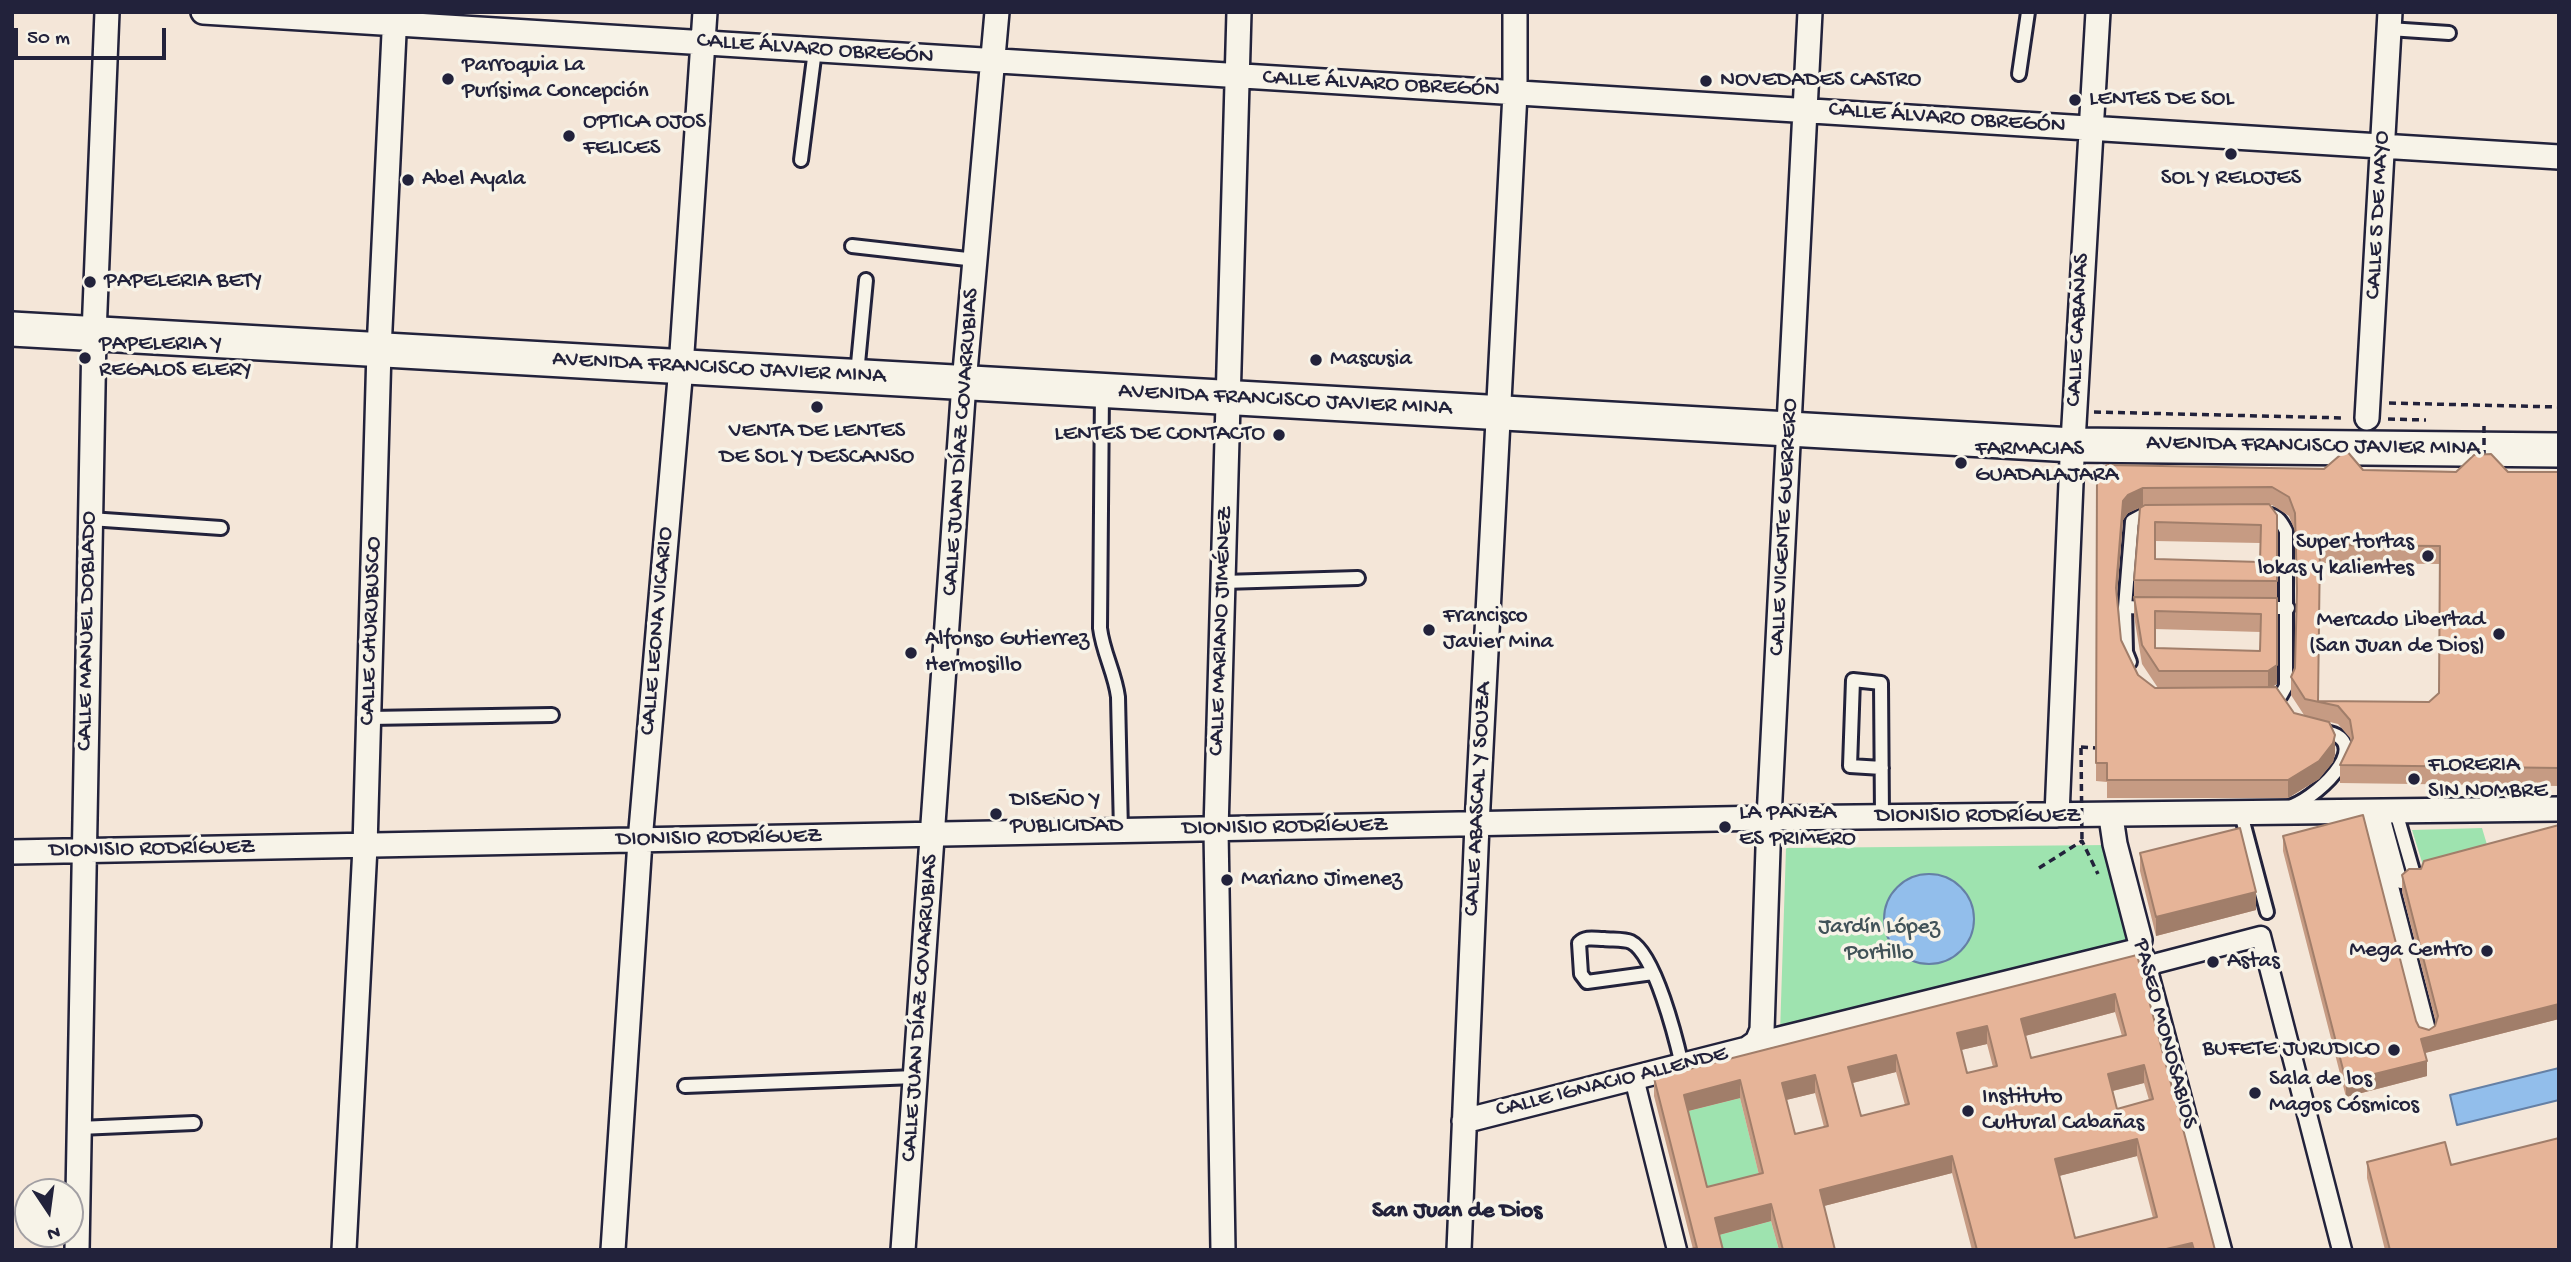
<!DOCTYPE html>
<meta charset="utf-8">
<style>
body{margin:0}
#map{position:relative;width:2571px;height:1262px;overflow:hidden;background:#f4e6d8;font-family:"Gochi Hand",sans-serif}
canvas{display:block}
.frame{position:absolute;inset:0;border:14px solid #22223b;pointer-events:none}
.north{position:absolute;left:14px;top:1178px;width:70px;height:70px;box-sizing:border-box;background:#f7f3e8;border:2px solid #a29fa3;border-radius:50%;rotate:167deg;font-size:19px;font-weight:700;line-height:28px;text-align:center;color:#22223b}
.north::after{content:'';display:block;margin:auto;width:24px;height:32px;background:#22223b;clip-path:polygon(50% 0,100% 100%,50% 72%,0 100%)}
.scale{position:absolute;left:14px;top:28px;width:152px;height:32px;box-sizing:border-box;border:4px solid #22223b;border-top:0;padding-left:9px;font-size:21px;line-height:24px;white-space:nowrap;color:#22223b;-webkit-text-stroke:5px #f7f3e8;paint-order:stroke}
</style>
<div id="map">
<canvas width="2571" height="1262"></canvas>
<div class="frame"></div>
<div class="north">N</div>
<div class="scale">50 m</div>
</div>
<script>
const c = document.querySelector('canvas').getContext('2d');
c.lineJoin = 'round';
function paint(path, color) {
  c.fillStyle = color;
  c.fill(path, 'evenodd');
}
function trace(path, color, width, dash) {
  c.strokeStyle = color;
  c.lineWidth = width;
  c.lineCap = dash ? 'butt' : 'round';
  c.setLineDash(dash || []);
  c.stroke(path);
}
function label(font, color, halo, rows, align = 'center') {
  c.font = font + ' "Gochi Hand",sans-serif';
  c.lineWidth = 7;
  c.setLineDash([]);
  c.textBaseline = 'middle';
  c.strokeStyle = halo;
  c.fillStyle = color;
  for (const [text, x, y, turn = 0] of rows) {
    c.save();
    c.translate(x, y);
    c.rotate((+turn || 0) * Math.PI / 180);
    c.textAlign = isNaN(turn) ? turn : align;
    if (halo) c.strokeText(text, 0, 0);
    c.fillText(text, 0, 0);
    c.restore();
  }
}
const green = new Path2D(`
 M2482 828 2491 858 2426 875 2412 830Z
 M2108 845 2140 972 1779 1064 1786 848Z
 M1740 1098 1763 1191 1707 1205 1684 1112Z
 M1771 1221 1779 1250H1718L1715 1236Z`);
const water = new Path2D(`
 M1884 919a45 45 0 1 1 90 0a45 45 0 1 1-90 0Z
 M2559 1068V1100L2457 1125 2450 1095Z`);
const path = new Path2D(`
 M2389 403 2559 407
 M2094 412 2345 418
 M2388 419 2426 420
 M2081 747 2096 748
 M2039 868 2082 841 2098 874`);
const service = new Path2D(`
 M2389 29 2449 33
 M2019 74 2028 12
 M801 160 815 50
 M852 246 976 260
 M857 374 866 280
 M1102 391 1100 628C1103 653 1115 673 1118 697L1121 832
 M2262 514C2276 514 2280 519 2286 531V686L2281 695 2266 698
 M90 519 221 528
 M1223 582 1358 578
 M2125 607 2126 652 2130 662
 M2151 608 2125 607 2132 521 2143 515H2153
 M2263 608H2288
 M369 718 552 715
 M1882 768 1850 766 1853 680 1881 683 1882 817
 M2292 806C2321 795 2380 737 2319 731
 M2382 812 2401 882
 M2396 812 2415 878
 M2241 814 2267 912
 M1653 973 1587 982 1581 974 1579 943C1586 936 1595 939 1604 939 1612 940 1624 939 1631 942 1655 954 1676 1039 1682 1065
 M685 1086 915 1077
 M79 1128 194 1123`);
const pedestrian = new Path2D(`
 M2370 813 2427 1034
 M2144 955 2222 1250
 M2146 966 2261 936 2342 1250
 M1757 1042 2134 949
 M1634 1078 1677 1250`);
const minor = new Path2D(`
 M203 12 2559 157
 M2367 418 2390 12
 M2057 815 2072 459 2098 12
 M2111 817 2115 844 2140 940
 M12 852 1769 818 2559 809
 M1464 1121 1747 1049 1757 1042 1762 1030 1769 818 1810 12
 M77 1250 94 334 107 12
 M344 1250 365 847 379 350 395 12
 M613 1250 640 841 681 367 705 12
 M903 1250 964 383 997 12
 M1223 1250 1216 830 1239 12
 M1459 1250 1477 825 1515 93V12`);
const secondary = new Path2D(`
 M12 329 2073 445 2559 450`);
const pathBridge = new Path2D(`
 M2484 457V421
 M2081 748 2082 841`);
const wall = new Path2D(`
 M2363 470 2559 472V786L2340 783V765L2351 743 2350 738 2338 724 2330 722 2335 754 2333 762 2319 779 2288 798H2107V782L2096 781 2097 473ZM2270 505H2272L2289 516 2295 531 2296 598 2295 668 2291 677V695L2304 715 2294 713 2272 687 2277 684V515ZM2144 506 2134 580V616L2142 664 2158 688H2155L2138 675 2121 640 2117 596 2123 520 2128 513ZM2155 541 2260 543V562L2155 559ZM2320 563 2440 564 2439 693 2429 702 2318 701ZM2155 629 2261 632 2260 651 2155 648Z
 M2559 825V1019L2425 1053 2427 1076 2346 1097 2283 851V836L2419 1027 2429 1030 2435 1026 2436 1023 2402 891V875Z
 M2140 853 2256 910 2156 936 2140 871Z
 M2137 955 2215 1250H1972L1952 1173 1824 1206 1835 1250H1779L1771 1221 1719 1235 1723 1250 1693 1249 1654 1096V1078ZM2115 1012 2122 1036 2031 1058 2025 1036ZM1987 1044 1993 1067 1967 1073 1961 1050ZM1896 1072 1905 1105 1861 1116 1853 1083ZM2144 1083 2149 1100 2117 1109 2113 1091ZM1815 1093 1824 1127 1795 1134 1786 1100ZM1740 1098 1759 1175 1707 1187 1688 1111ZM2137 1156 2153 1218 2075 1238 2059 1176Z
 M2367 1162 2451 1165 2559 1250H2385L2367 1178Z`);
const shadedWall = new Path2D(`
 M2143 488V506L2128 513 2123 520 2116 606V588L2123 501 2128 495Z
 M2277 665V684L2268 689V671Z
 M2335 735V754L2333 762 2319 779 2288 798V780Z
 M2256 892V910L2156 936V917Z
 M2115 994V1012L2021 1037V1019Z
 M2559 1004V1019L2421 1054V1039Z
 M1987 1026V1044L1957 1051V1033Z
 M1896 1055V1072L1848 1084V1067Z
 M2427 1061V1076L2346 1097V1081Z
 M2144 1065V1083L2108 1092V1074Z
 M1815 1075V1093L1782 1101V1083Z
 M1740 1080V1098L1684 1112V1095Z
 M2137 1139V1156L2055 1177V1159Z
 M1952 1156V1173L1820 1207V1190Z
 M1771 1204V1221L1715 1236V1218Z
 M2192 1243V1250H2162Z`);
const building = new Path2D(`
 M2346 450 2363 470 2456 472 2474 455 2491 454 2508 472H2559V768L2340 765 2353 738 2350 720 2338 706 2305 699 2291 677 2295 668 2297 589 2295 513 2289 497 2272 487 2143 488 2128 495 2123 501 2116 588 2121 640 2138 675 2155 688 2276 687 2294 713 2329 722 2335 735 2333 743 2319 761 2288 780H2107V763H2096L2097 473 2107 465 2324 469ZM2320 545 2440 546 2439 693 2429 702 2318 701Z
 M2269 504 2277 515V581L2134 580 2140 508 2145 505ZM2155 522 2261 525 2260 562 2155 559Z
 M2134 597 2277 598V665L2268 671H2159L2142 645ZM2155 611 2261 614 2260 651 2155 648Z
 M2363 815 2416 1021 2419 1027 2429 1030 2435 1026 2438 1016 2402 875 2409 869H2421L2424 861 2559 825V1004L2421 1039 2427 1061 2346 1081 2283 836Z
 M2240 828 2256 892 2156 917 2140 853Z
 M2137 955 2215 1250H2194L2192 1243 2162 1250H1977L1952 1156 1820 1190 1835 1250H1783L1771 1204 1715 1218 1723 1250H1685L1697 1248 1654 1078ZM2115 994 2126 1035 2031 1058 2021 1019ZM1987 1026 1997 1066 1967 1073 1957 1033ZM1896 1055 1909 1104 1861 1116 1848 1067ZM2144 1065 2153 1099 2117 1109 2108 1074ZM1815 1075 1828 1126 1795 1134 1782 1083ZM1740 1080 1763 1173 1707 1187 1684 1095ZM2137 1139 2157 1217 2075 1238 2055 1159Z
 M2559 1138V1250H2390L2367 1162 2445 1142 2451 1165Z`);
const markers = [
 [448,79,7,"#22223b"],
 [1706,81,7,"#22223b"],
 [2075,100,7,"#22223b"],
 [569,136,7,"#22223b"],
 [2231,154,7,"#22223b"],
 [408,180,7,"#22223b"],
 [90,282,7,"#22223b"],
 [85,358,7,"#22223b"],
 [1316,360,7,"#22223b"],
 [817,407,7,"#22223b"],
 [1279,435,7,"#22223b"],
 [1961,463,7,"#22223b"],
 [2428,556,7,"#22223b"],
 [1429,630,7,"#22223b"],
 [2499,634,7,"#22223b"],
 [911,653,7,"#22223b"],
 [2414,779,7,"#22223b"],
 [996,814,7,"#22223b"],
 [1725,827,7,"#22223b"],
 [1227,880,7,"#22223b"],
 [2487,951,7,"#22223b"],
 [2213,962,7,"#22223b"],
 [2394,1050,7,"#22223b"],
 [2255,1093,7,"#22223b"],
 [1968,1111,7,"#22223b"]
];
const streetNames = [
 ["CALLE ÁLVARO OBREGÓN",815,50,4],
 ["CALLE ÁLVARO OBREGÓN",1381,85,3],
 ["CALLE ÁLVARO OBREGÓN",1947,119,4],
 ["CALLE 5 DE MAYO",2379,215,-87],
 ["CALLE CABAÑAS",2079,330,-87],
 ["AVENIDA FRANCISCO JAVIER MINA",719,369,3],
 ["AVENIDA FRANCISCO JAVIER MINA",1285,401,3],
 ["CALLE JUAN DÍAZ COVARRUBIAS",962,442,-86],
 ["AVENIDA FRANCISCO JAVIER MINA",2313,447,1],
 ["CALLE VICENTE GUERRERO",1785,527,-87],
 ["CALLE MANUEL DOBLADO",88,631,-89],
 ["CALLE CHURUBUSCO",372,631,-88],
 ["CALLE LEONA VICARIO",658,631,-85],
 ["CALLE MARIANO JIMÉNEZ",1222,631,-88],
 ["CALLE ABASCAL Y SOUZA",1479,799,-87],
 ["DIONISIO RODRÍGUEZ",1978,817],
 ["DIONISIO RODRÍGUEZ",1285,828,-1],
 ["DIONISIO RODRÍGUEZ",719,839,-1],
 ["DIONISIO RODRÍGUEZ",152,850,-1],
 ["CALLE JUAN DÍAZ COVARRUBIAS",921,1008,-86],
 ["PASEO MONOSABIOS",2164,1034,75],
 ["CALLE IGNACIO ALLENDE",1612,1083,-14]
];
const poiNames = [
 ["Parroquia La",462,66],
 ["Purísima Concepción",462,92],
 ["NOVEDADES CASTRO",1720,81],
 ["LENTES DE SOL",2089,100],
 ["OPTICA OJOS",583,123],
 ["FELICES",583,149],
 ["SOL Y RELOJES",2231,179,"center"],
 ["Abel Ayala",422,180],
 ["PAPELERIA BETY",104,282],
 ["PAPELERIA Y",99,345],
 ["REGALOS ELERY",99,371],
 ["Mascusia",1330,360],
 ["VENTA DE LENTES",817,432,"center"],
 ["DE SOL Y DESCANSO",817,458,"center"],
 ["LENTES DE CONTACTO",1265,435,"right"],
 ["FARMACIAS",1975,450],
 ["GUADALAJARA",1975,476],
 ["Super tortas",2414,543,"right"],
 ["lokas y kalientes",2414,569,"right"],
 ["Francisco",1443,617],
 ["Javier Mina",1443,643],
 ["Mercado Libertad",2485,621,"right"],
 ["(San Juan de Dios)",2485,647,"right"],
 ["Alfonso Gutierrez",925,640],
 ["Hermosillo",925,666],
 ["FLORERIA",2428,766],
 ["SIN NOMBRE",2428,792],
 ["DISEÑO Y",1010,801],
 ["PUBLICIDAD",1010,827],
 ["LA PANZA",1739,814],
 ["ES PRIMERO",1739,840],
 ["Mariano Jimenez",1241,880],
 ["Mega Centro",2473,951,"right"],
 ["Astas",2227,962],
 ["BUFETE JURUDICO",2380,1050,"right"],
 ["Sala de los",2269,1080],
 ["Magos Cósmicos",2269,1106],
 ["Instituto",1982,1098],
 ["Cultural Cabañas",1982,1124]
];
const parkNames = [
 ["Jardín López",1879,928],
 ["Portillo",1879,954]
];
const neighbourhoodNames = [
 ["San Juan de Dios",1457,1212]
];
paint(green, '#9ee3af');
paint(water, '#92beeb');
trace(water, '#6580a5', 2);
trace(service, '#22223b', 18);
trace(pedestrian, '#22223b', 23);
trace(minor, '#22223b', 28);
trace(secondary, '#22223b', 38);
trace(path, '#22223b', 3.5, [7, 5]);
trace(service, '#f7f3e8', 12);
trace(pedestrian, '#f7f3e8', 18);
trace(minor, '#f7f3e8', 23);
trace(secondary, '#f7f3e8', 33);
trace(pathBridge, '#22223b', 3.5, [7, 5]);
paint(wall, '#c69b83');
paint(shadedWall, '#a17e6a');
paint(building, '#e6b498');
trace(building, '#a17e6a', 2);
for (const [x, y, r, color] of markers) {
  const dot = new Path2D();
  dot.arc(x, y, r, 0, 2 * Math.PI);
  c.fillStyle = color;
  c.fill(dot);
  trace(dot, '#f7f3e8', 2.5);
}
label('23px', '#22223b', '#f7f3e8', streetNames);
label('23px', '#22223b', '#f7f3e8', poiNames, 'left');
label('23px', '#415258', '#f7f3e8', parkNames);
label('bold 24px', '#22223b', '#f7f3e8', neighbourhoodNames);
</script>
